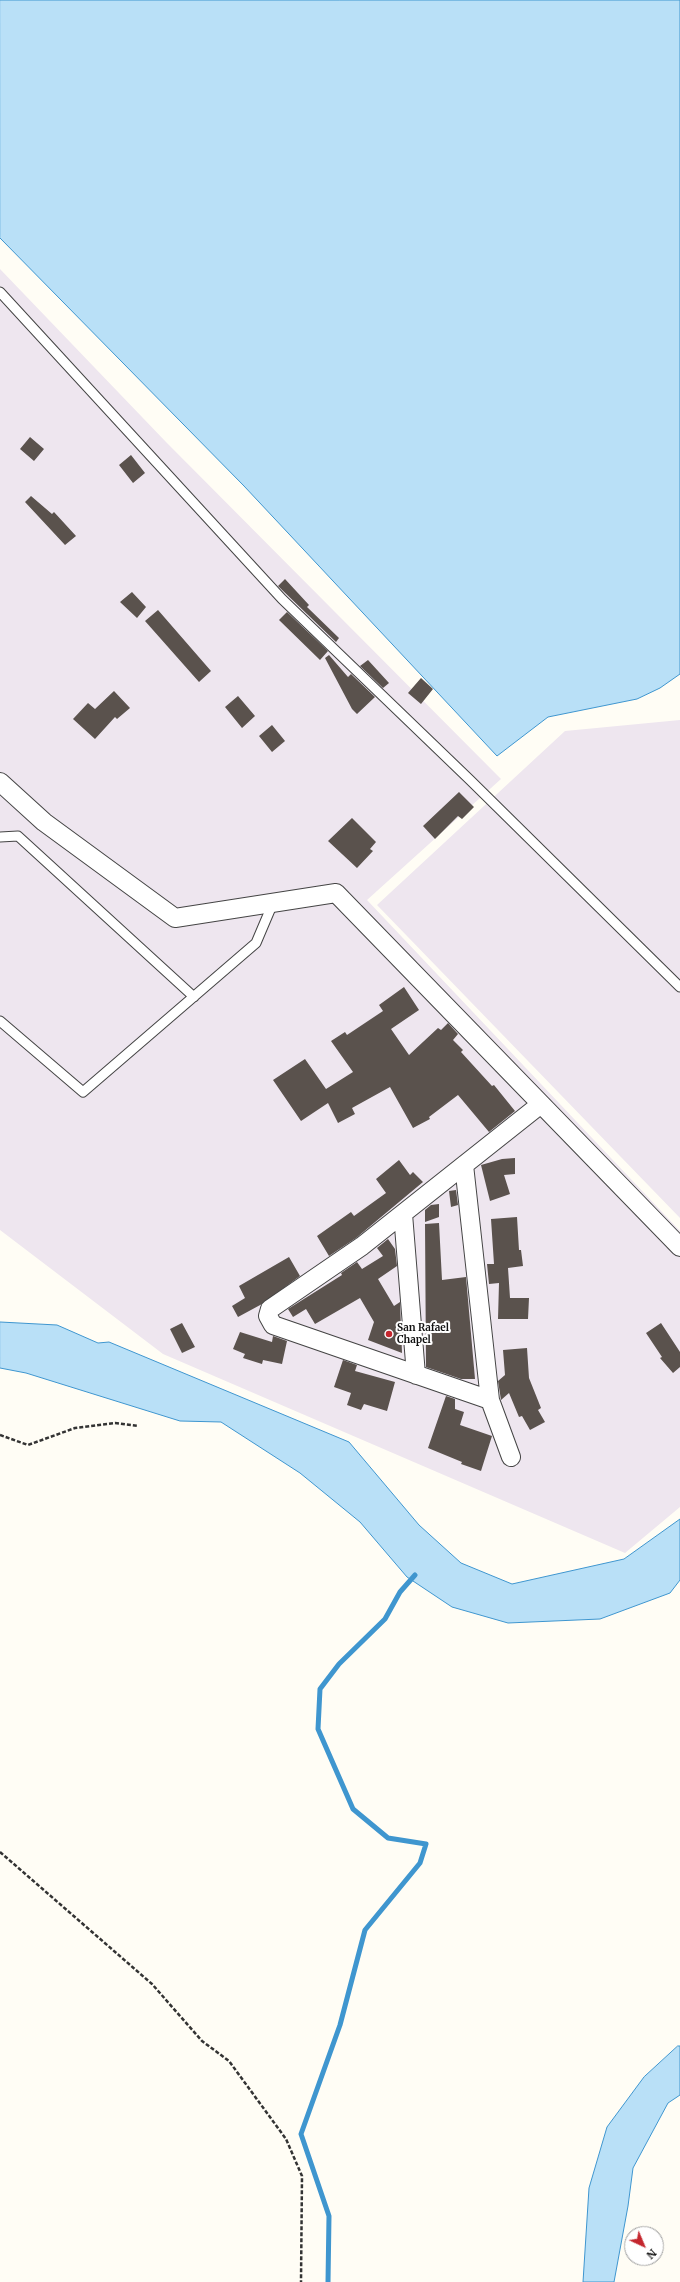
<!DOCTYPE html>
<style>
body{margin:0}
#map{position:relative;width:680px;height:2282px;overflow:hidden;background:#fffdf5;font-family:Merriweather,serif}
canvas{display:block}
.north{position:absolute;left:624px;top:2226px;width:40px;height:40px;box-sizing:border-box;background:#fff;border:1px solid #a0a0a0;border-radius:50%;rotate:136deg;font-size:11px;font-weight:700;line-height:16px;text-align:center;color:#111}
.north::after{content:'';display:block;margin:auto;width:14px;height:18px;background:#c4262e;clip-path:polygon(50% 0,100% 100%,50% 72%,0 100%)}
</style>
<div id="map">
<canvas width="680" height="2282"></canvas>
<div class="north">N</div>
</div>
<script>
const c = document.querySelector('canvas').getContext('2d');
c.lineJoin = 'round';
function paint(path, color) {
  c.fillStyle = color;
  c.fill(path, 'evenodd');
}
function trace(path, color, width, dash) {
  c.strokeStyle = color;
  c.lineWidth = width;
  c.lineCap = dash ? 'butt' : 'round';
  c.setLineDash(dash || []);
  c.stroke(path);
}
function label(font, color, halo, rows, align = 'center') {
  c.font = font + ' Merriweather,serif';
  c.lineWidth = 4;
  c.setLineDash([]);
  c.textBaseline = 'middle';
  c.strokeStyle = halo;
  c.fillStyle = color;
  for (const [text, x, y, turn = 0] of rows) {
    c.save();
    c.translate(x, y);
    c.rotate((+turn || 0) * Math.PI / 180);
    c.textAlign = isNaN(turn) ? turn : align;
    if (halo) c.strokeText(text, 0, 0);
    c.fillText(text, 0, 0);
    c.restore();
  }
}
const industrial = new Path2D(`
 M0 269 166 442 501 779 367 900 680 1231V1507L625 1553 163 1354 0 1230Z
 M680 720V1218L377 905 565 731Z`);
const water = new Path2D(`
 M0 0H680V674L660 688 637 699 548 717 497 756 244 486 0 238Z
 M0 1322 57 1325 98 1343 109 1342 349 1442 419 1525 461 1563 512 1584 624 1559 680 1519V1580L670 1593 600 1619 508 1623 452 1607 407 1577 360 1522 300 1473 221 1422 180 1421 26 1373 0 1368Z
 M678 2046H680V2095L668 2103 633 2168 628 2206 614 2282H583L589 2188 607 2127 644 2077Z`);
const stream = new Path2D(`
 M328 2282 329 2216 301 2134 340 2025 365 1930 420 1863 426 1844 388 1838 353 1809 318 1729 320 1689 339 1664 385 1619 400 1592 415 1575`);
const building = new Path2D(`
 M30 437 44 449 34 461 20 449Z
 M131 455 145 473 133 483 119 465Z
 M31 496 52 514 54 512 76 536 65 545 25 502Z
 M285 579 309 605 307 607 339 638 336 642 278 586Z
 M132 592 146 607 137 618 120 602Z
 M158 610 211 671 199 682 145 621Z
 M287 612 328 651 320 660 279 620Z
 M329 655 348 677 351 674 375 697 357 714 352 709 325 658Z
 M368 660 389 683 383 688 360 666Z
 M421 678 433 689 421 704 408 693Z
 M114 691 130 708 117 719 115 717 95 739 73 719 88 703 95 709Z
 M238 696 255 716 242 728 225 707Z
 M272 725 285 741 272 752 259 736Z
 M459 792 474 807 462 819 458 816 435 839 423 826Z
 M352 818 376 842 370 849 373 851 357 868 328 841Z
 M404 987 419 1010 391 1029 409 1055 438 1028 441 1030 448 1023 458 1034 453 1040 463 1050 461 1052 492 1086 494 1085 515 1111 489 1132 458 1095 429 1117 430 1119 413 1128 390 1087 352 1108 355 1114 338 1123 328 1103 301 1121 273 1080 305 1059 326 1089 353 1072 331 1041 345 1032 347 1035 383 1011 379 1005Z
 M515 1158V1174L504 1175 510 1194 490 1201 481 1165 502 1159Z
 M399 1160 410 1175 413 1172 423 1182 356 1238 329 1256 317 1236 351 1212 354 1216 386 1193 376 1179Z
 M456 1190 458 1205 451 1207 449 1191Z
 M439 1204V1217L425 1222V1210L431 1205Z
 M517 1217 519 1250H521L523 1266 508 1268 510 1298H529L528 1319H498L499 1283 489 1284 487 1264H494L491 1219Z
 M439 1223 442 1280 466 1277 475 1379H461L426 1367 425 1224Z
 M388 1239 395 1249 397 1266 378 1279 394 1306 400 1302 402 1353 368 1340 374 1322 360 1298 315 1324 306 1309 293 1317 288 1309 342 1275 341 1273 357 1262 362 1269 383 1256 377 1248Z
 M289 1257 300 1276 262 1304 238 1317 232 1306 245 1298 239 1286Z
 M182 1323 195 1347 182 1353 170 1329Z
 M661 1323 680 1352V1367L673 1373 660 1358 662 1357 646 1333Z
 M240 1332 272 1342 273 1336 287 1341 282 1364 263 1360 262 1364 243 1358 245 1354 233 1349Z
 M527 1348 529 1378 541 1408 538 1410 545 1422 530 1430 522 1416 519 1417 509 1393 501 1400 498 1381 505 1375 503 1350Z
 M343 1360 357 1365 355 1371 395 1382 387 1411 364 1404 361 1410 347 1405 351 1393 334 1387Z
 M446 1396 455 1399V1409L464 1412 460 1425 492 1436 481 1471 461 1464 462 1462 428 1448Z`);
const path = new Path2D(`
 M0 1435 28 1445 75 1428 115 1423 138 1426
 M0 1852 152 1984 202 2041 229 2061 286 2139 302 2176 301 2282`);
const service = new Path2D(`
 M0 292 282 599 470 780 680 987
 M0 837 18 836 194 997
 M0 1021 83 1092 256 943 273 903`);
const minor = new Path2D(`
 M0 782 44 822 175 918 336 893 680 1247
 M464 1165 490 1400 273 1325 268 1316 270 1309 362 1246 541 1104
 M403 1214 416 1375
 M490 1400 511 1457`);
const markers = [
 [389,1334,4,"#c4262e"]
];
const poiNames = [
 ["San Rafael",397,1328],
 ["Chapel",397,1340]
];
paint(industrial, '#eee6ef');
paint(water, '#b9e0f7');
trace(water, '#3f96cf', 1);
trace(stream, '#3f96cf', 5);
paint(building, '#5a524d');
trace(service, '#444', 11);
trace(minor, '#444', 20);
trace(path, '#333', 2.5, [4, 2]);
trace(service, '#fff', 9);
trace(minor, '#fff', 18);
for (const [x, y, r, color] of markers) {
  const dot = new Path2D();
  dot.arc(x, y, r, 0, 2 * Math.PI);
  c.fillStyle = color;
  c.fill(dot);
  trace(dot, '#fff', 1.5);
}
label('bold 10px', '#111', '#fff', poiNames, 'left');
</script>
